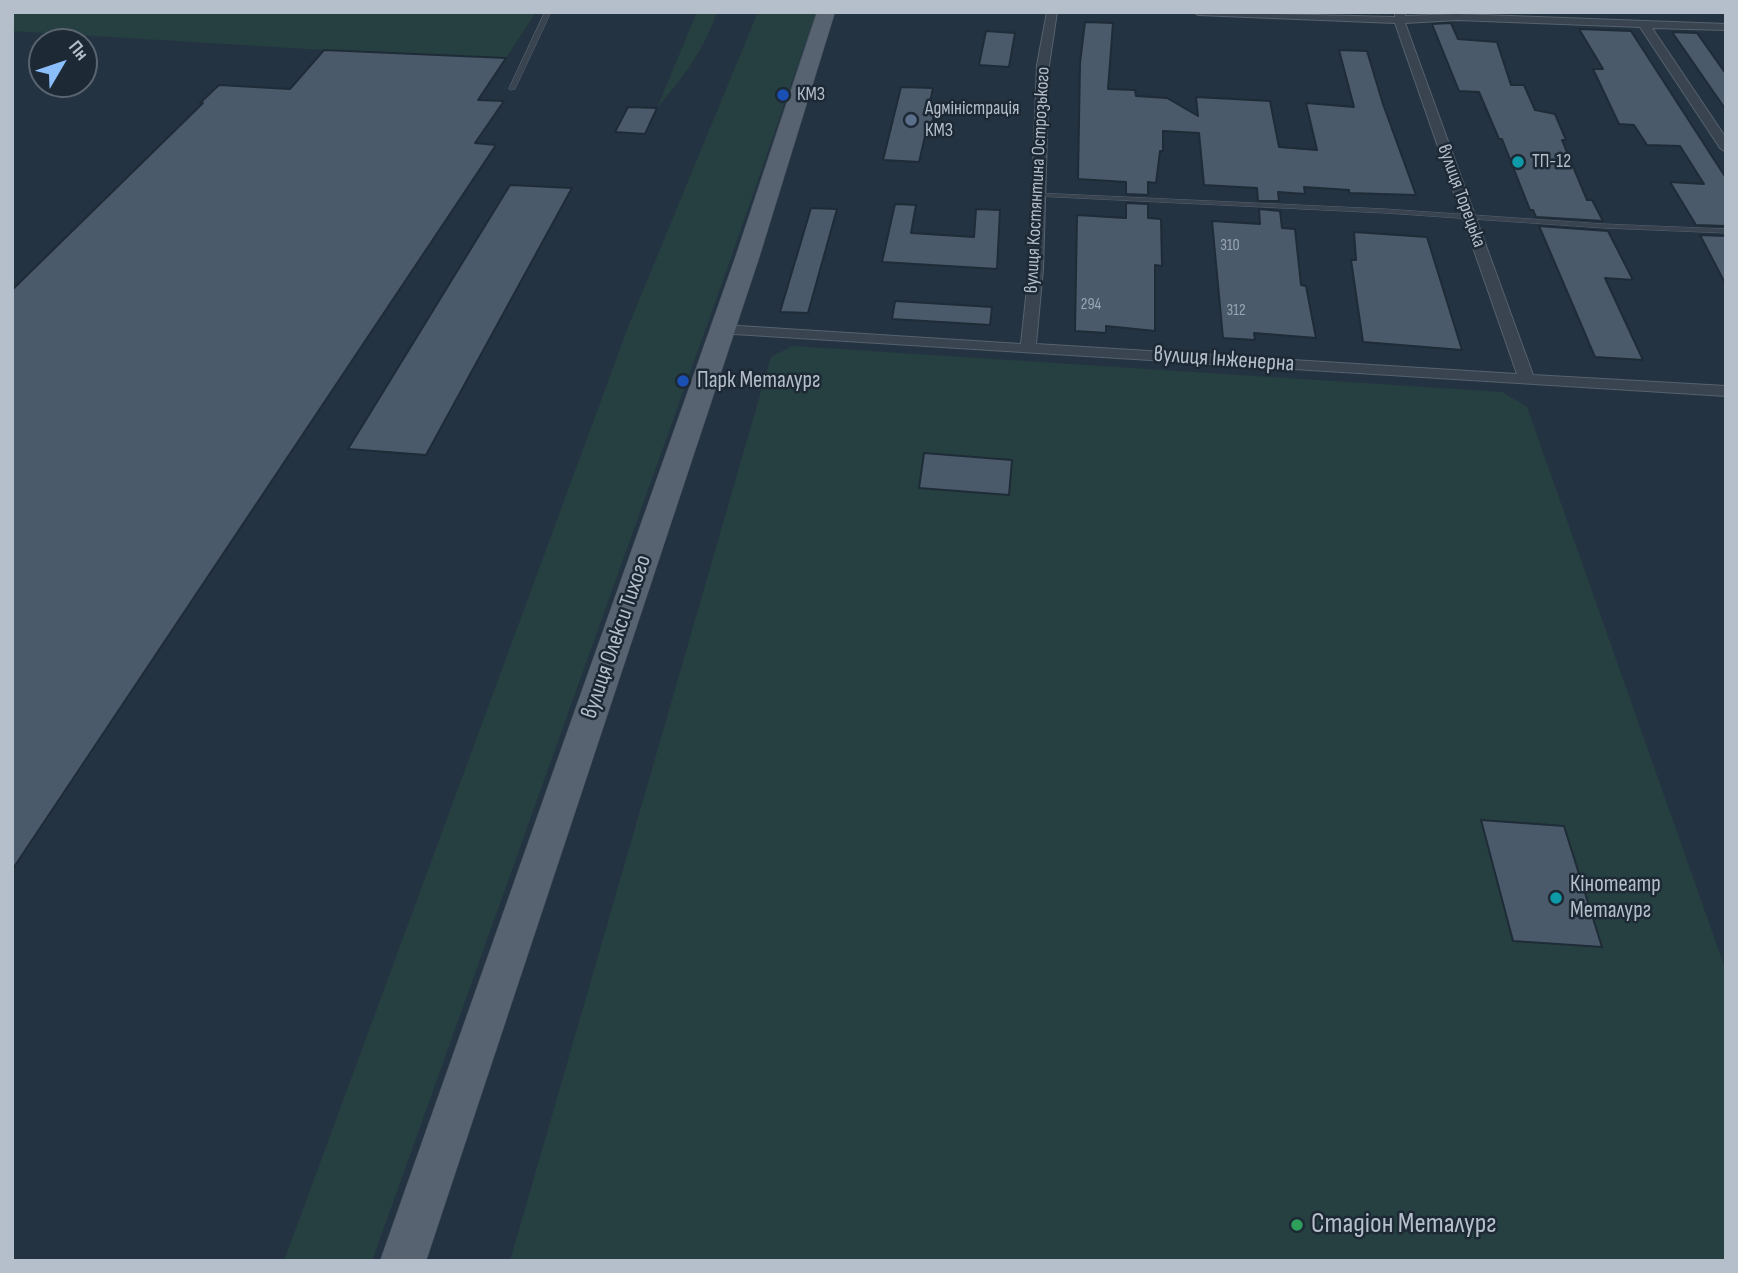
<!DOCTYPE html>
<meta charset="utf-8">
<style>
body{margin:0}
#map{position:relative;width:1738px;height:1273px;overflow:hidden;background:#243341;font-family:"Sofia Sans Condensed",sans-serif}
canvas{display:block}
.frame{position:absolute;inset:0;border:14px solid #b5bfcb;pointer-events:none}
.north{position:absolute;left:28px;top:28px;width:70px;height:70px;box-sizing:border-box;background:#1d2935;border:2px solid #5a6571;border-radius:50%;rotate:51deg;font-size:19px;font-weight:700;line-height:28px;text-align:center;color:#b5bfcb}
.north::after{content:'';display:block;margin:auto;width:24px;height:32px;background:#8abffb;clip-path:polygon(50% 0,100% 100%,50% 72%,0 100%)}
</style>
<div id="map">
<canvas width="1738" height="1273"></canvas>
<div class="frame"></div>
<div class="north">Пн</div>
</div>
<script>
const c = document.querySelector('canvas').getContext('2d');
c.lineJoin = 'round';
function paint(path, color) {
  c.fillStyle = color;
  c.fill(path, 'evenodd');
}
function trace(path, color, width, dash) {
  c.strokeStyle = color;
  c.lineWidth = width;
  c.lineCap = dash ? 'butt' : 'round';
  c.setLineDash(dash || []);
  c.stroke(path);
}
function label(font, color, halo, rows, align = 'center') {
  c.font = font + ' "Sofia Sans Condensed",sans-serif';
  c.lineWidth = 5;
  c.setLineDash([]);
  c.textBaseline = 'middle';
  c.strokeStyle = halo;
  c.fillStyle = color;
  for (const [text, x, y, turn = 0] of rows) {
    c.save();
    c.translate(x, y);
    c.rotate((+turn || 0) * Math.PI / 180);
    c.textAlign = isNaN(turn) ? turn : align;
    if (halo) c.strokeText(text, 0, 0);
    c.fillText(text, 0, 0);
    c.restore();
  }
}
const green = new Path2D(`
 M12 12H536L506 58 324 50 12 31Z
 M697 12H717C703 52 684 76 657 108Z
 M758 12H816L732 255 372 1261H284L630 322Z
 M793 346 1502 392 1527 407 1726 971V1261H510L771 357Z`);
const building = new Path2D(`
 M1085 22 1113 23 1108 89 1135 90 1136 96 1167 98 1198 116 1196 97 1270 101 1279 147 1317 150 1306 103 1354 107 1339 50 1367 51 1383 104 1416 195 1349 193V190L1304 187 1305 194 1278 192 1279 201H1258L1257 188 1204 185 1199 133 1163 131V151H1160L1156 183 1148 182V195L1126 194V182L1078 179 1080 63Z
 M1451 23 1458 39 1497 42 1511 85H1524L1535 110 1555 114 1566 140H1562L1587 200H1592L1603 221 1536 217 1533 210H1530L1502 139H1499L1479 92 1459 91 1432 24Z
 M1579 29 1631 31 1726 178V226L1696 225 1670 182 1704 184 1680 146 1647 145 1634 125 1619 124 1593 69H1603Z
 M986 31 1015 33 1009 67 979 65Z
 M1672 32 1697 33 1726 74V110Z
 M324 50 506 58 478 100 504 101 475 143 496 145 12 870V290L203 103H200L219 85 290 89Z
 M901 87 933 88 928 111H935L930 132H926L919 162 883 160Z
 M628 107 657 108 645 134 615 132Z
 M510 185 572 188 426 455 348 449Z
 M1126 203 1148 204V218L1161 219 1162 266 1155 265V331L1106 326V333L1075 331 1077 215 1126 218Z
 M895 204 916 205 911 233 974 237 976 209 1000 210 997 269 882 262Z
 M811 208 837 209 808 313 780 312Z
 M1259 209 1280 211 1282 228 1295 229 1301 285 1306 286 1316 338 1254 333 1255 340 1223 338 1212 221 1260 224Z
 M1539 226 1608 231 1633 280 1605 278 1643 360 1595 357Z
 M1354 232 1427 237 1462 350 1363 342 1351 260H1356Z
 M1700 235 1726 236V285Z
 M895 301 992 307 990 325 892 319Z
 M924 453 1012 460 1009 495 919 488Z
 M1481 820 1564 826 1602 947 1513 941Z`);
const lane = new Path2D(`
 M545 12H551L515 89 510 90 509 89Z
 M1037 193 1385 209 1604 224 1726 229V233L1604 228 1385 213 1035 196 1034 195Z`);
const street = new Path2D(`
 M1047 12H1057L1049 65 1043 269 1036 344 1517 374 1395 23 1198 15 1193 12 1395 17V12H1405V16L1457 14 1726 24V30L1652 28 1726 138V152L1720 148 1640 27 1457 20 1405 23 1533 375 1726 386V396L718 333 715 330 718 327 723 325 1021 344 1029 269 1037 65Z`);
const primary = new Path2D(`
 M817 12H835L759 258 426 1261H380L735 258Z`);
const markers = [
 [783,95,7,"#1a4fb4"],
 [911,120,7,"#5c6f8a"],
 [1518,162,7,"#0f9aa8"],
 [683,381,7,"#1a4fb4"],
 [1556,898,7,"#0f9aa8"],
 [1297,1225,7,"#2e9e5b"]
];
const farNumbernames = [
 ["310",1230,246],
 ["294",1091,305],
 ["312",1236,311]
];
const farPoinames = [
 ["КМЗ",797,95],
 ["Адміністрація",925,109],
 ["КМЗ",925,131],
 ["ТП-12",1532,162]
];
const farStreetnames = [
 ["вулиця Костянтина Острозького",1038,180,-87],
 ["вулиця Торецька",1461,196,70]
];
const streetNames = [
 ["вулиця Інженерна",1224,360,4],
 ["вулиця Олекси Тихого",617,637,-71]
];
const poiNames = [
 ["Парк Металург",697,381],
 ["Кінотеатр",1570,885],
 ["Металург",1570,911]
];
const nearPoinames = [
 ["Стадіон Металург",1311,1225]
];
paint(green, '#264041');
paint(building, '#4a5a6a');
trace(building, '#1f2b37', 2);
trace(lane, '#56626e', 1);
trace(street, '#56626e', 2);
trace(primary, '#45505c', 1);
paint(lane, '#394450');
paint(street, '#394450');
paint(primary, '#576370');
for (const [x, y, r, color] of markers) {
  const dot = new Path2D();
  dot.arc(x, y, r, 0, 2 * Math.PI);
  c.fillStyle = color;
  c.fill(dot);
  trace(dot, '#1d2935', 2.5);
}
label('16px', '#9aa6b3', null, farNumbernames);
label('19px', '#b5bfcb', '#1d2935', farPoinames, 'left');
label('19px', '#b5bfcb', '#1d2935', farStreetnames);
label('23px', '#b5bfcb', '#1d2935', streetNames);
label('23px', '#b5bfcb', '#1d2935', poiNames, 'left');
label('28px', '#b5bfcb', '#1d2935', nearPoinames, 'left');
</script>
